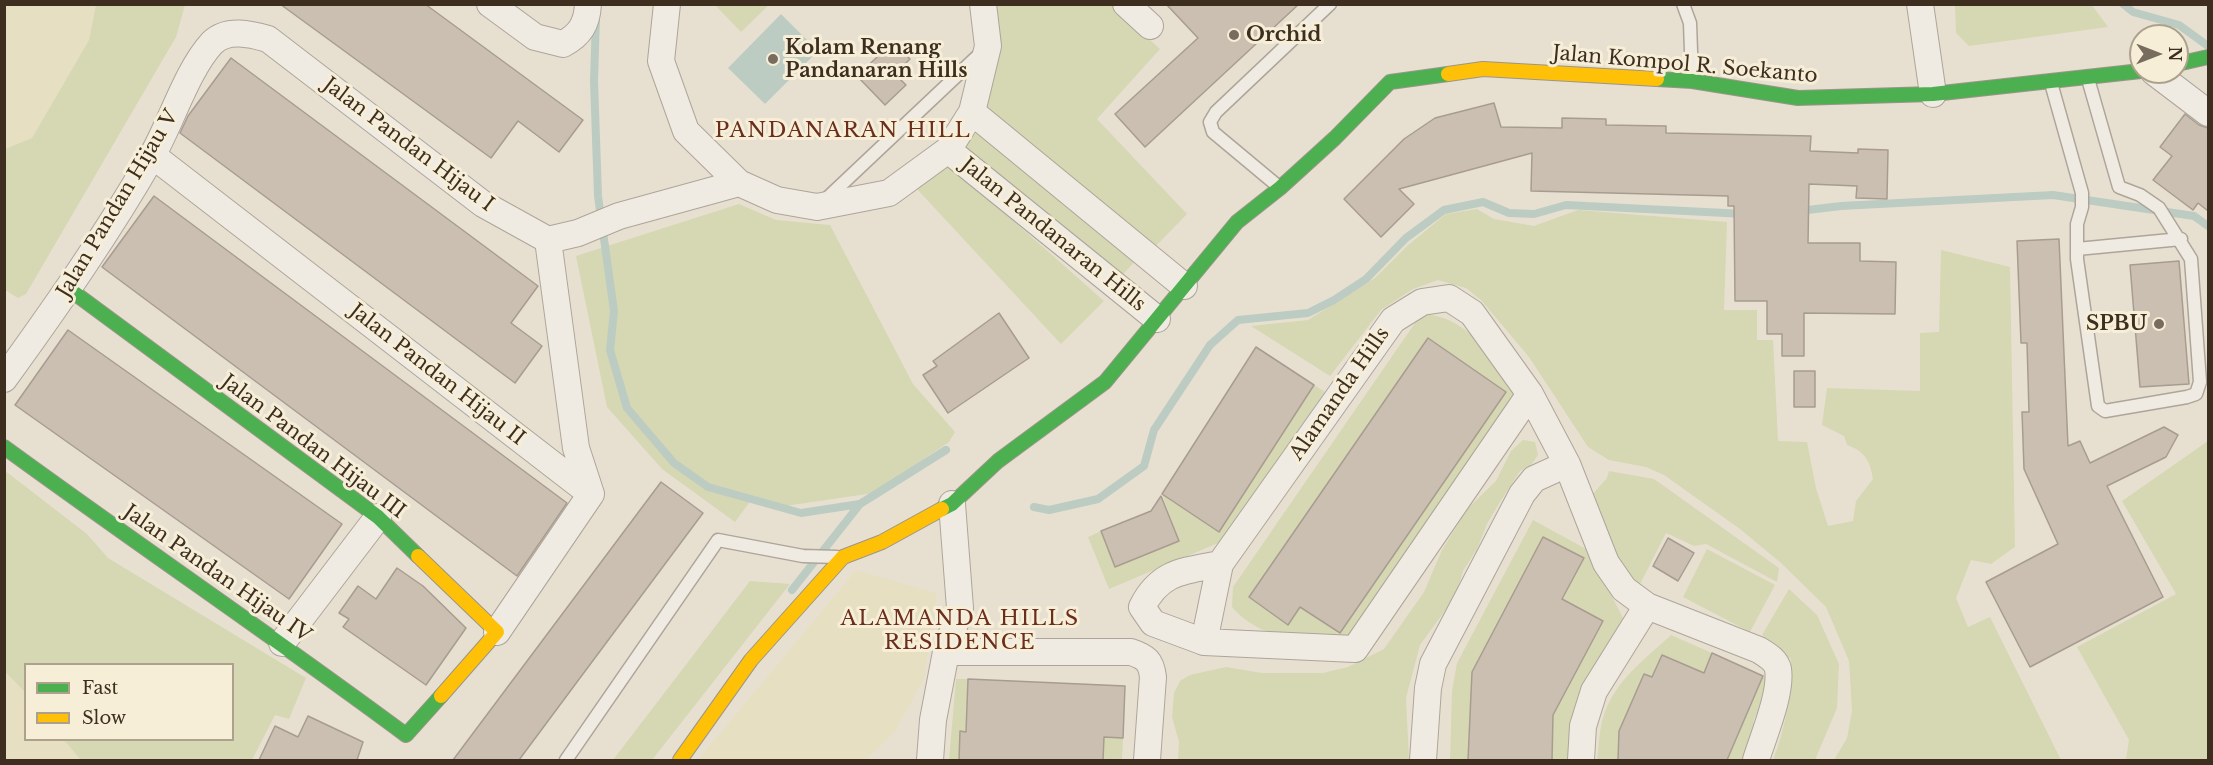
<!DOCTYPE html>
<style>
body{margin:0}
#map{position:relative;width:2213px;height:765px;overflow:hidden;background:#e7e0d1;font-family:"Libre Baskerville",serif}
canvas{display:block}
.frame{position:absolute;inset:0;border:6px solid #3d2e20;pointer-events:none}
.legend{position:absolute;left:24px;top:663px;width:210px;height:78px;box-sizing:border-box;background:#f7eed8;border:2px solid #ada18e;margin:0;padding:8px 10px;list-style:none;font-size:18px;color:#3d2e20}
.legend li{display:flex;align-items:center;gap:12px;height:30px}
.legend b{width:30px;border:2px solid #ada18e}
.north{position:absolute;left:2129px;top:24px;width:60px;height:60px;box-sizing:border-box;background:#f7eed8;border:2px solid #ada18e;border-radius:50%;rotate:90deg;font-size:16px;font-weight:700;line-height:24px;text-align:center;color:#3d2e20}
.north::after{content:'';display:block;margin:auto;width:21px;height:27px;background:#786c5e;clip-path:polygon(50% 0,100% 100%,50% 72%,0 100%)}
</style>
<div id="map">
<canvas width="2213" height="765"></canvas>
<div class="frame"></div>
<ul class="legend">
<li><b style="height:8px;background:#4caf50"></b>Fast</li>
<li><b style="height:8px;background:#ffc107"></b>Slow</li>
</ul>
<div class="north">N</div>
</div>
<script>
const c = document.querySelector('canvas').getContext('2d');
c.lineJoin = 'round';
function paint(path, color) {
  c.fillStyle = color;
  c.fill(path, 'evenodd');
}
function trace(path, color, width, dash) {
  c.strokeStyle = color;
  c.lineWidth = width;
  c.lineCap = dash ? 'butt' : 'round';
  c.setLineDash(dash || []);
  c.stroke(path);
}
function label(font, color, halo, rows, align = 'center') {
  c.font = font + ' "Libre Baskerville",serif';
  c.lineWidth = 6;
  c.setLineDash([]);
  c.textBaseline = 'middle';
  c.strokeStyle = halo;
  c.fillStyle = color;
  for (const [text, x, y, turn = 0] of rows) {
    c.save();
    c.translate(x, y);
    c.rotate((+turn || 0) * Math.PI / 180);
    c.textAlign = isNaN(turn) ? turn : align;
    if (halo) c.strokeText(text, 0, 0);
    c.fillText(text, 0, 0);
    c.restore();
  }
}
const farmland = new Path2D(`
 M5 5H96L89 40 32 138 5 149Z
 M856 570 937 593 924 679 895 731 866 760H698Z
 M4 672 25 692 26 740H64L81 760H5Z`);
const green = new Path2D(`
 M96 5H185L176 37 26 294 18 298 5 290V149L32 138 89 40Z
 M715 5H769L741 32Z
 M992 5H1112L1160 49 1097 119 1187 214 1152 250 982 106Z
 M1955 5H2092L2108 27 1969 46 1956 33Z
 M978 131 1139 257 1117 281 965 146Z
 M949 164 1104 301 1061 344 916 188Z
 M739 204 776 220 830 225 913 384 955 432 949 442 874 493 785 506 754 496 735 522 662 469 607 407 576 256Z
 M1477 209 1494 219 1534 226 1578 210 1727 222 1724 310H1757V340H1773L1778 441 1807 442 1816 488 1828 526 1853 521 1856 501 1873 479C1870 461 1865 451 1847 445L1844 436 1822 425 1827 388 1920 391V333L1939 332 1941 250 2010 267 2015 547 1991 564 1971 560 1956 598 1968 627 1990 617 2061 760H1834L1847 738 1852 711 1849 661 1826 607 1781 563 1740 529 1664 475 1646 467 1609 460 1588 447 1529 357 1481 300 1466 288 1438 280 1413 289 1381 310 1330 376 1251 326 1308 320 1375 278 1407 246 1446 214Z
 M1424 314C1470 317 1496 362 1520 396L1351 642 1339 634C1300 644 1258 637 1232 607L1233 587 1415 323ZM1428 338 1506 392 1339 634 1300 607 1288 625 1249 597Z
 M1314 385 1325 392 1230 538 1109 589 1088 537 1101 531 1116 567 1179 541 1162 494 1220 531Z
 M1523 440 1535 442 1538 455 1531 465 1520 471 1500 502 1487 524 1477 549 1463 571 1455 597 1420 645 1406 698 1409 760H1178L1179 742 1172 717 1174 693 1180 681 1190 675 1226 667 1262 673H1323L1348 667 1384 649 1424 592 1442 550 1468 508 1496 481 1511 451Z
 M2208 441V760H2126L2129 740 2077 647 2176 594 2122 501Z
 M4 470 87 534 108 558 306 678 289 719 275 715 252 760H81L64 740H232V664H26L25 692 5 672Z
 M1609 471 1654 479 1779 568 1777 582 1706 544 1694 546 1666 533 1639 586 1616 565 1592 495 1607 478Z
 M1533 520 1588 550 1623 618 1572 716 1570 760H1552L1553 715 1603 621 1562 599 1584 558 1472 672 1468 760H1450L1452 691 1457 663Z
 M1707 549 1775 585 1750 632 1683 597Z
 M750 581 790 584 652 760H613Z
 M1789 589 1817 615 1839 664 1837 708 1815 760H1773C1786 727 1791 694 1791 659L1762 635Z
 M1671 635 1712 653 1704 673 1662 655 1652 677 1644 674 1621 727 1618 760H1597C1599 747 1599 731 1603 718 1614 681 1644 660 1671 635Z
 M1763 676 1772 679 1753 722 1757 723 1749 760H1727Z
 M956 679H968L966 732 960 731 959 760H949Z
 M1104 737 1123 738 1122 760H1103Z`);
const water = new Path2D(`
 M781 14 818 51 765 104 728 68Z`);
const stream = new Path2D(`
 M2123 4 2133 12 2179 25 2208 46
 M596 17 594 81 598 196 614 311 610 350 627 408 674 463 708 487 801 513 860 504 946 450
 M1799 211 1841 206 2053 195 2194 216 2208 226
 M1034 507 1049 510 1098 499 1144 466 1154 430 1210 345 1238 320 1308 313 1334 300 1366 279 1406 238 1444 210 1483 202 1509 213 1534 214 1566 205 1745 214
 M792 590 860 504`);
const building = new Path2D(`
 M280 4H425L583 120 559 152 518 121 491 158Z
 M1166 4H1299L1145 147 1115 114 1198 38Z
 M893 42 910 59 895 74 906 85 885 105 857 76Z
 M231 58 538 286 511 323 542 346 515 383 180 133 188 116Z
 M1494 103 1501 127 1562 128V118L1606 119V125L1666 126V133L1811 136 1810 151 1858 153V149L1888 150 1887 199 1856 198 1857 186 1809 184 1808 243H1860V261L1896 262 1895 314 1804 313V356H1782V334H1767V301H1735L1734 206H1728V196L1531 191 1532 153 1399 189 1414 204 1381 237 1344 199 1404 139 1435 118Z
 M2185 114 2199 125 2208 128V211L2198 203 2193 210 2153 180 2172 156 2160 147Z
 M154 196 567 503 517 576 102 267Z
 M2059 239 2068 446 2080 441 2090 463 2164 427 2178 435 2166 457 2107 486 2163 597 2030 667 1986 582 2058 544 2024 469 2022 412H2029L2027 343H2021L2017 241Z
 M2179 261 2189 384 2140 387 2130 265Z
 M999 313 1029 358 948 413 923 375 937 366 933 361Z
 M68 330 342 524 289 599 15 405Z
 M1428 338 1506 392 1340 633 1300 607 1288 625 1249 597Z
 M1256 347 1314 385 1219 532 1162 494Z
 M1794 371H1815V407H1794Z
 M661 482 703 513 577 682 519 760H453Z
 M1161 496 1179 541 1115 567 1101 531 1151 511Z
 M1543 537 1584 558 1562 599 1603 621 1553 715 1552 760H1468L1472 672Z
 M1668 538 1694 553 1678 581 1653 566Z
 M397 568 423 586 466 628 426 685 343 627 349 619 339 613 358 586 376 599Z
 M1712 653 1763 676 1727 760H1618L1619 731 1644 674 1652 677 1662 655 1704 673Z
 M968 679 1125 686 1123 738 1104 737 1103 760H959L960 731 966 732Z
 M308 716 363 742 357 760H259L275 726 298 737Z`);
const lane = new Path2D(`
 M1683 4 1690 23 1692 80
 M2051 83 2082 193V207L2077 224V259L2098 406 2105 411 2187 397 2196 394 2200 382 2191 259 2159 208 2140 195 2119 187 2088 79
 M1279 187 1213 132 1210 122 1216 112 1330 4
 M823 202 983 51
 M2077 249 2181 239
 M566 760 718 540 803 556 837 557`);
const street = new Path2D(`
 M490 4 535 37 563 44C580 35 587 24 588 4
 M667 4 661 61 686 131 739 183 777 200 817 207 889 193 948 150 972 112 988 46 983 4
 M1126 4 1150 26
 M1920 4 1933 94
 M2154 72 2208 113
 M972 112 1184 286
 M948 150 1157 319
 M152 155 591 494
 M548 240 578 233 619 216 739 183
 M4 379C56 307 108 233 152 156 171 123 187 70 212 43 227 28 251 34 268 39L483 204 548 240 576 448 591 494
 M1220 564C1184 571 1160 571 1142 607L1153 623 1204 642 1355 649 1530 394
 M497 632 591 494
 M1204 642 1220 564 1393 320 1422 302 1449 298 1472 313 1530 394 1567 464 1606 563 1624 589 1647 606 1759 650C1767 655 1776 660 1778 669 1782 693 1763 737 1756 760
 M282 643 378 517
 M946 652H1131C1146 657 1151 661 1153 677L1147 760
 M930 760 933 720 946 652 960 608 952 504
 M1423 760 1428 688 1433 664 1522 494 1534 479 1567 464
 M1581 760 1583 726 1594 691 1647 606`);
const fast = new Path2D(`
 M2177 64 2208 57
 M1657 79 1692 81 1798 98 1933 94 2141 71
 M69 289 378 517 418 556
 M4 447C137 544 274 637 406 735L441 696
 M942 509 952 504 998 461 1105 382 1237 222 1280 188 1335 138 1390 82 1448 74`);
const slow = new Path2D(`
 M1448 74 1483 69 1657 79
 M418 556 497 632 441 696
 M680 760 751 660 843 557 882 542 942 509`);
const markers = [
 [1234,35,6,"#786c5e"],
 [773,59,6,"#786c5e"],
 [2159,324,6,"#786c5e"]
];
const poiNames = [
 ["Orchid",1246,35],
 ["Kolam Renang",785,48],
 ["Pandanaran Hills",785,71],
 ["SPBU",2147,324,"right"]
];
const streetNames = [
 ["Jalan Kompol R. Soekanto",1685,65,5],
 ["Jalan Pandan Hijau I",408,145,37],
 ["Jalan Pandan Hijau V",118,204,-59],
 ["Jalan Pandanaran Hills",1053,235,39],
 ["Jalan Pandan Hijau II",437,375,38],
 ["Alamanda Hills",1340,394,-55],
 ["Jalan Pandan Hijau III",313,447,37],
 ["Jalan Pandan Hijau IV",217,574,35]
];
const neighbourhoodNames = [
 ["PANDANARAN HILL",843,131],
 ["ALAMANDA HILLS",960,619],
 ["RESIDENCE",960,643]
];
paint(farmland, '#e6dfc2');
paint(green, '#d6d7b3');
paint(water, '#bcccc2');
trace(stream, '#bcccc2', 8);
paint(building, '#cbbfb2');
trace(building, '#a89c90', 1.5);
trace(lane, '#ada599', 15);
trace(street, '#ada599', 28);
trace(fast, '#9c958a', 16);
trace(slow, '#9c958a', 16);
trace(lane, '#efebe3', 12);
trace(street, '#efebe3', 26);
trace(fast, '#4caf50', 14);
trace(slow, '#ffc107', 14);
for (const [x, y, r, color] of markers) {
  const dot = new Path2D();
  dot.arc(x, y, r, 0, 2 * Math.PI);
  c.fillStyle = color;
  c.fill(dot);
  trace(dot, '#f7eed8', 2);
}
label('bold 20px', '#3d2e20', '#f7eed8', poiNames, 'left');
label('20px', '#3d2e20', '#f7eed8', streetNames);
c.letterSpacing = '1.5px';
label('21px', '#6b2e1e', '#f7eed8', neighbourhoodNames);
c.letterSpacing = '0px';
</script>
